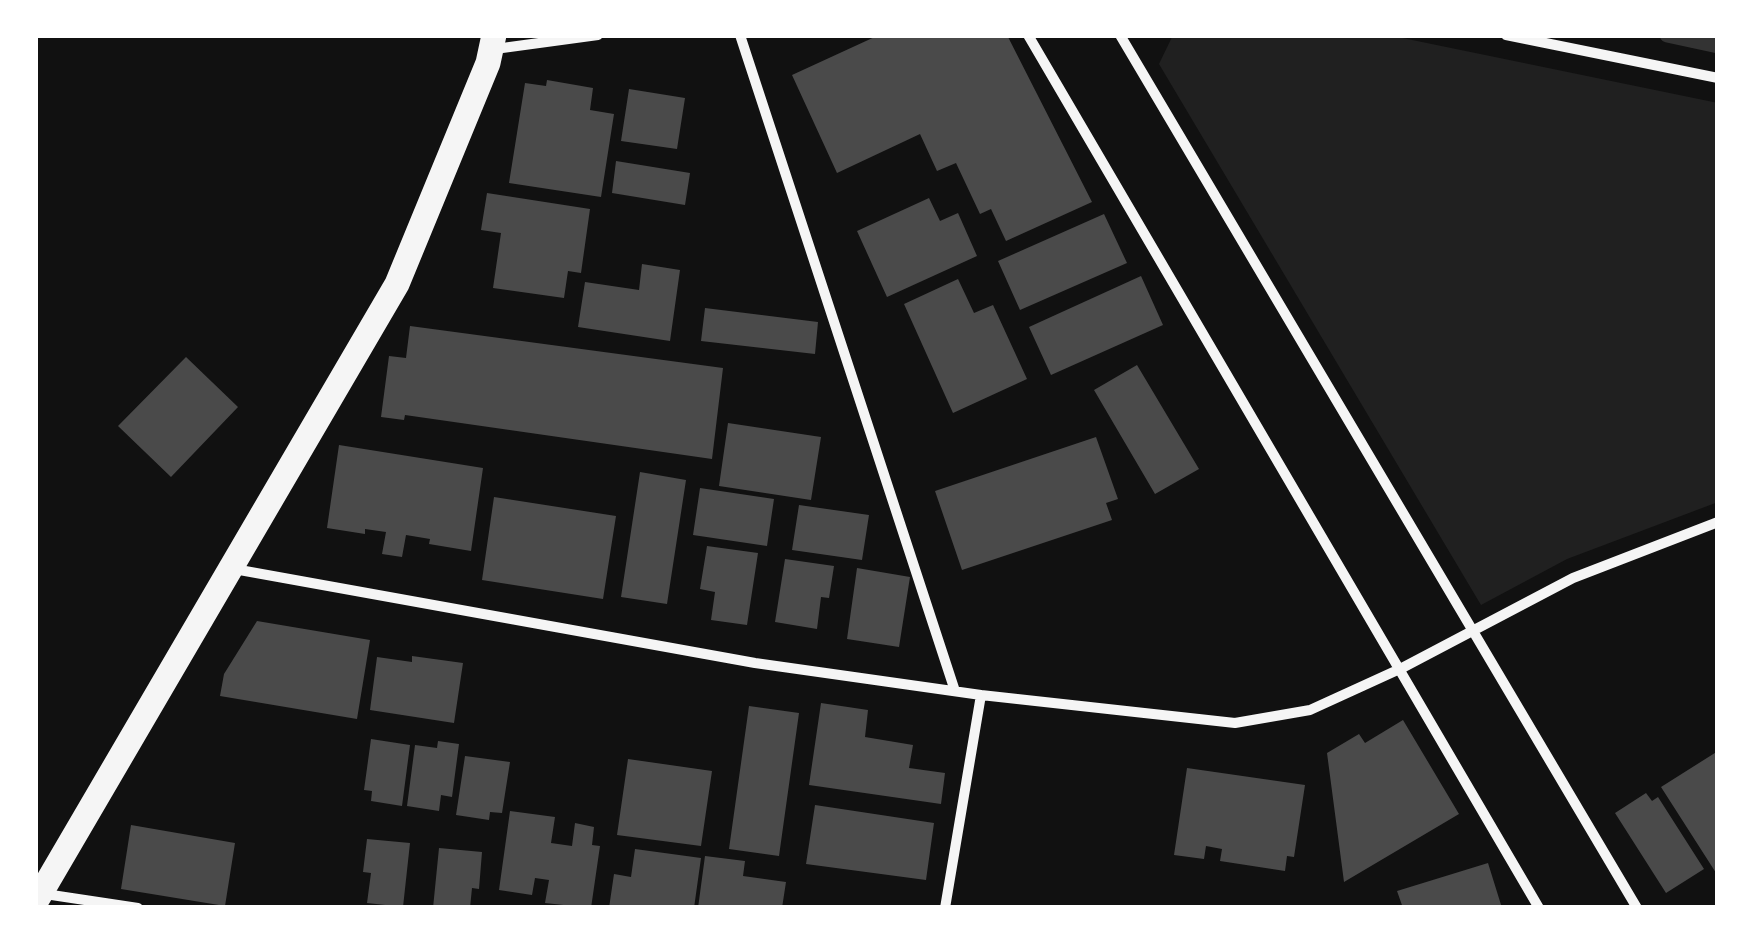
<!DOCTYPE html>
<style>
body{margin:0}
#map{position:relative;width:1753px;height:943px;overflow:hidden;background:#111;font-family:"Source Sans 3",sans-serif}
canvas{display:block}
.frame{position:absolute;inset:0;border:38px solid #fff;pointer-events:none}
</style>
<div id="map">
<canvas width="1753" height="943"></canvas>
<div class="frame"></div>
</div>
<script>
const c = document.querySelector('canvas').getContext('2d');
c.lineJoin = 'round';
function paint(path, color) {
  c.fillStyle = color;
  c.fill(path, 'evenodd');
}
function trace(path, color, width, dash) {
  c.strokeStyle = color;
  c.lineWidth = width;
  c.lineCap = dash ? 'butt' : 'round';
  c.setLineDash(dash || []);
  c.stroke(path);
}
const green = new Path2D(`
 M1173 35H1388L1718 103V502L1567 559 1481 605 1159 64Z`);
const stream = new Path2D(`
 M1667 35 1718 46`);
const building = new Path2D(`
 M879 35H1007L1092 202 1006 241 991 209 980 214 956 163 937 171 920 134 837 173 792 75Z
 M547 80 593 88 590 110 614 114 601 197 509 183 525 83 546 86Z
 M629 89 685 98 677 149 621 141Z
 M616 161 690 173 685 205 612 193Z
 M487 193 590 209 581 273 568 271 564 298 493 288 501 233 481 230Z
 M929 198 940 221 958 213 977 256 887 297 857 231Z
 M1104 214 1127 263 1020 310 998 261Z
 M642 264 680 270 670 341 578 327 585 282 639 290Z
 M1141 276 1163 325 1051 375 1029 327Z
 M958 279 974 313 993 305 1027 379 953 413 904 304Z
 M705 308 818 322 815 354 701 341Z
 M410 326 723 368 712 459 405 415 404 420 381 417 389 356 406 358Z
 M186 357 238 407 171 477 118 426Z
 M1137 365 1199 469 1155 494 1094 390Z
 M728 423 821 437 811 500 719 486Z
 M1096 437 1118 499 1106 503 1112 520 962 570 935 491Z
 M339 445 483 468 471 551 429 544 430 539 406 535 402 557 382 554 386 532 365 529V534L327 528Z
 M640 472 686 480 667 604 621 597Z
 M700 488 774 499 767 546 693 535Z
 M494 497 616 516 603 599 482 580Z
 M799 505 869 515 862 560 792 550Z
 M707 546 758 553 747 625 711 620 715 592 700 589Z
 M785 559 834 566 829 598 821 597 817 629 775 622Z
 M857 568 910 577 899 647 847 639Z
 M257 621 370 640 357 719 220 696 224 674Z
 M412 656 463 663 454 723 370 710 377 657 412 662Z
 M821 703 868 710 865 737 913 745 909 768 945 773 941 804 809 785Z
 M749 706 799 713 779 856 729 849Z
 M1403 720 1459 814 1344 882 1327 753 1359 734 1365 743Z
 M371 739 410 745 402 806 371 801 372 791 364 790Z
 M438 741 459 744 452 797 441 795 439 811 407 806 415 745 437 748Z
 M1718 751V876L1661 787Z
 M465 756 510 762 502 813 490 812 489 820 456 815Z
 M628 759 712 771 701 846 617 835Z
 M1187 768 1305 785 1294 857 1287 856 1285 871 1220 861 1222 849 1206 846 1204 859 1174 855Z
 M1646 793 1652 801 1658 797 1704 869 1666 893 1615 813Z
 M815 805 934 823 926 880 806 864Z
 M510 811 555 817 551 843 572 846 575 823 594 827 592 845 600 846 591 908 545 903 549 880 535 878 532 895 499 890Z
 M131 825 235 843 225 906 121 889Z
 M367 839 410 843 403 907 367 903 371 873 363 872Z
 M439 848 482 852 479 889 472 888 470 908H433Z
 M635 849 701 858 694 908H609L614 874 631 877Z
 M705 856 745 861 743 876 786 882 782 908H698Z
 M1488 863 1502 908H1403L1397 891Z`);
const minor = new Path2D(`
 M740 35 955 691
 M1028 35 1539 908
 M1120 35 1637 908
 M1506 35 1718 78
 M495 49 598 35
 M234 569 755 663 981 695 1235 723 1310 710 1402 668 1573 578 1718 522
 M45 894 138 908
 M945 908 981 695`);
const primary = new Path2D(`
 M35 903 397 284 488 63 494 35`);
paint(green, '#202020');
trace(stream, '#333', 15);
paint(building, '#4a4a4a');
trace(minor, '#f5f5f5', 10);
trace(primary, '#f5f5f5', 25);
</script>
